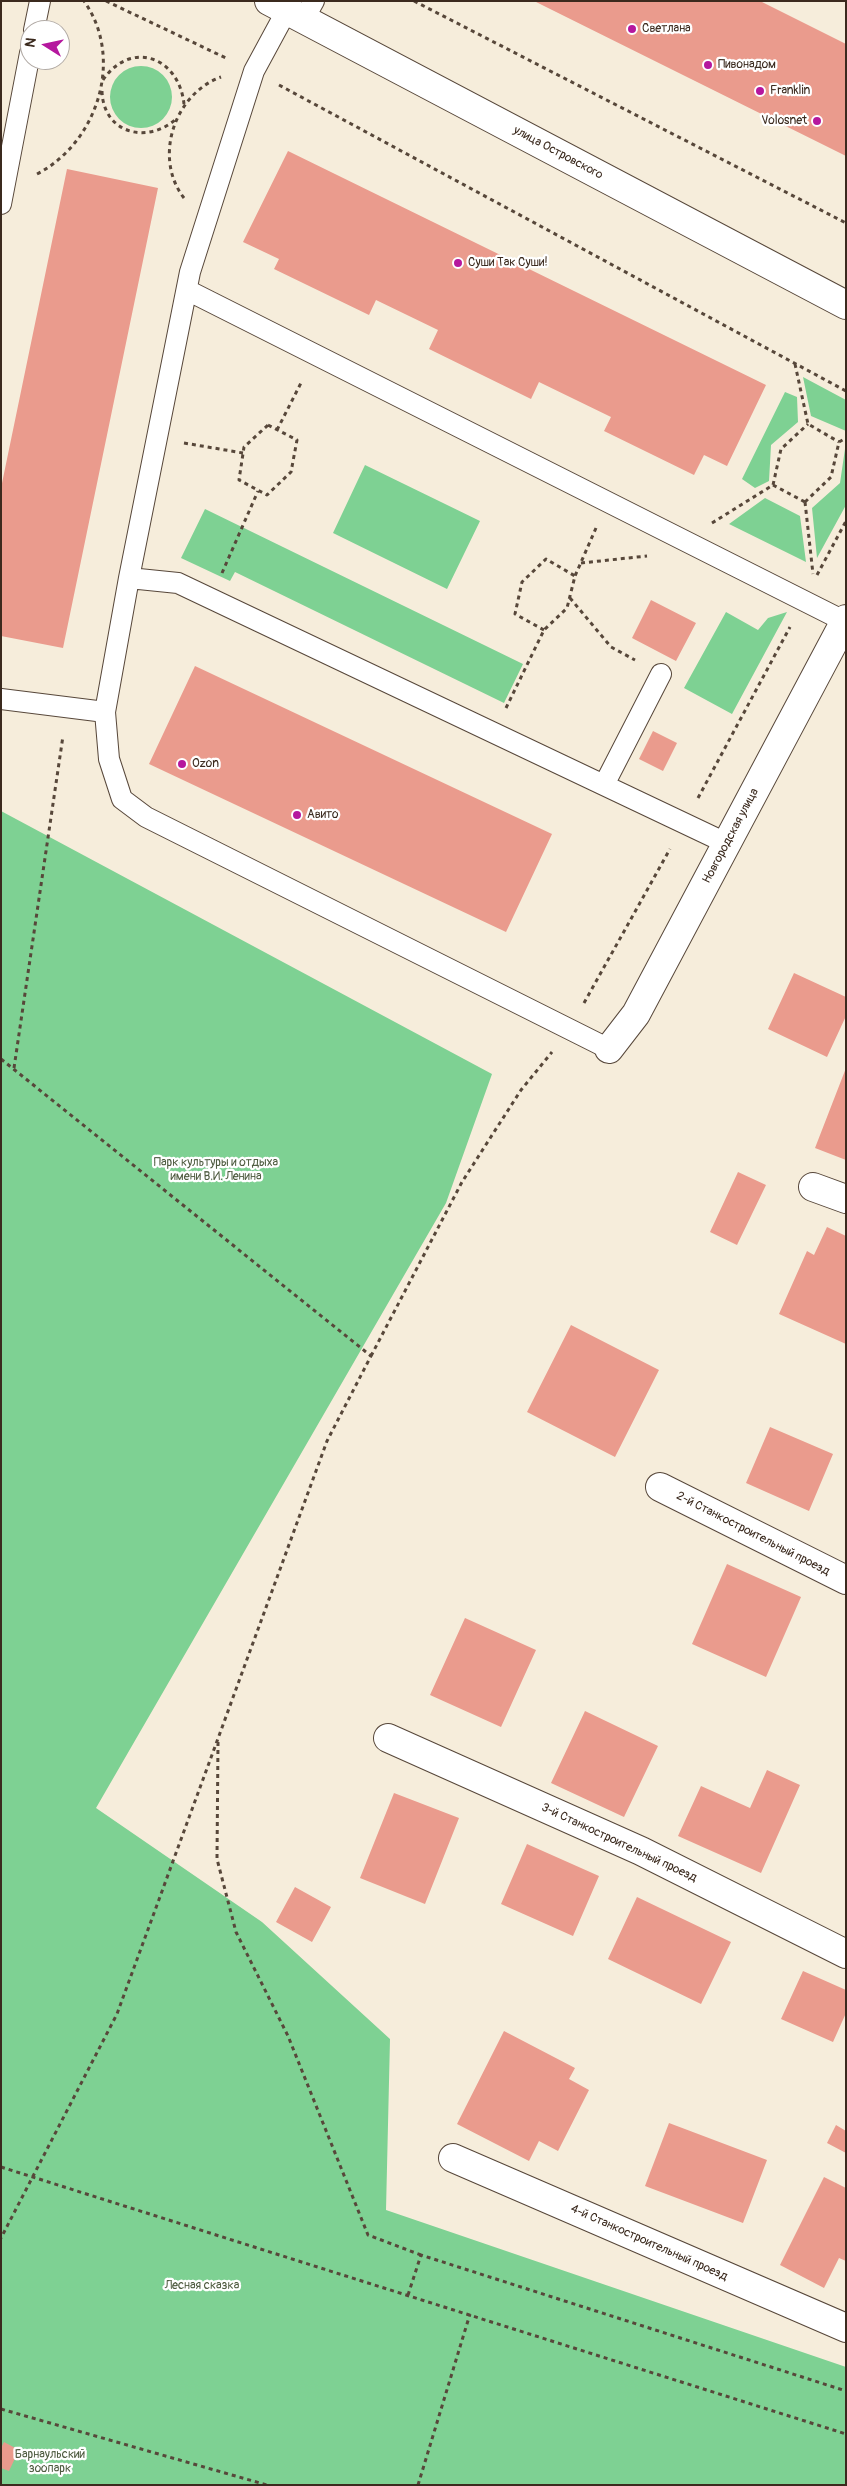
<!DOCTYPE html>
<meta charset="utf-8">
<style>
body{margin:0}
#map{position:relative;width:847px;height:2486px;overflow:hidden;background:#f6eddb;font-family:Pangolin,sans-serif}
canvas{display:block}
.frame{position:absolute;inset:0;border:2px solid #3b2a1e;pointer-events:none}
.north{position:absolute;left:20px;top:20px;width:50px;height:50px;box-sizing:border-box;background:#fff;border:1px solid #b1aaa5;border-radius:50%;rotate:280deg;font-size:14px;font-weight:700;line-height:20px;text-align:center;color:#3b2a1e}
.north::after{content:'';display:block;margin:auto;width:18px;height:22px;background:#b5179e;clip-path:polygon(50% 0,100% 100%,50% 72%,0 100%)}
</style>
<div id="map">
<canvas width="847" height="2486"></canvas>
<div class="frame"></div>
<div class="north">N</div>
</div>
<script>
const c = document.querySelector('canvas').getContext('2d');
c.lineJoin = 'round';
function paint(path, color) {
  c.fillStyle = color;
  c.fill(path, 'evenodd');
}
function trace(path, color, width, dash) {
  c.strokeStyle = color;
  c.lineWidth = width;
  c.lineCap = dash ? 'butt' : 'round';
  c.setLineDash(dash || []);
  c.stroke(path);
}
function label(font, color, halo, rows, align = 'center') {
  c.font = font + ' Pangolin,sans-serif';
  c.lineWidth = 4.5;
  c.setLineDash([]);
  c.textBaseline = 'middle';
  c.strokeStyle = halo;
  c.fillStyle = color;
  for (const [text, x, y, turn = 0] of rows) {
    c.save();
    c.translate(x, y);
    c.rotate((+turn || 0) * Math.PI / 180);
    c.textAlign = isNaN(turn) ? turn : align;
    if (halo) c.strokeText(text, 0, 0);
    c.fillText(text, 0, 0);
    c.restore();
  }
}
const green = new Path2D(`
 M110 97a31 31 0 1 1 62 0a31 31 0 1 1-62 0Z
 M803 377 846 400V431L811 416Z
 M785 392 797 397 798 422 771 445 769 481 755 488 742 479Z
 M846 442V505L817 558 812 508 840 483Z
 M365 465 480 521 447 589 333 533Z
 M765 498 800 516 806 562 729 524Z
 M205 509 523 664 504 703 235 572 230 581 181 558Z
 M726 612 758 630 768 618 787 612 732 714 684 688Z
 M1 811 492 1074 446 1203 96 1808 262 1922 390 2039 386 2210 846 2367V2485H1Z`);
const building = new Path2D(`
 M534 1H760L846 44V156Z
 M288 151 766 385 727 466 704 455 694 475 604 431 611 417 539 382 531 399 429 349 438 330 376 300 369 315 274 269 279 259 243 242Z
 M67 169 158 188 63 648 1 636V488Z
 M651 600 696 623 676 661 632 638Z
 M195 666 552 834 506 932 149 764Z
 M653 731 677 743 663 771 639 759Z
 M794 973 846 997V1016L827 1057 768 1029Z
 M846 1068V1160L815 1148Z
 M738 1172 766 1185 737 1245 710 1232Z
 M827 1227 846 1236V1344L779 1314 807 1251 814 1255Z
 M571 1325 659 1370 615 1457 527 1412Z
 M770 1427 833 1454 809 1511 746 1483Z
 M727 1564 801 1597 766 1677 692 1644Z
 M465 1618 536 1650 501 1727 430 1695Z
 M585 1711 658 1746 624 1817 551 1783Z
 M767 1770 800 1785 761 1873 678 1836 701 1786 750 1808Z
 M394 1793 459 1818 425 1904 360 1878Z
 M527 1844 599 1876 573 1936 501 1904Z
 M295 1887 331 1907 312 1942 276 1922Z
 M637 1897 731 1942 701 2004 608 1959Z
 M803 1971 846 1990V2013L833 2042 781 2019Z
 M504 2031 575 2068 569 2079 589 2090 558 2151 539 2141 529 2161 457 2124Z
 M669 2123 767 2160 743 2223 645 2186Z
 M836 2125 846 2131V2153L827 2143Z
 M824 2177 846 2188V2261L839 2258 824 2288 780 2265Z
 M4 2442 19 2450 9 2471 1 2468V2448Z`);
const path = new Path2D(`
 M106 1 228 59
 M414 1 846 223
 M103 80C131 39 179 57 184 104
 M279 85 846 391
 M102 91C103 133 147 145 176 119
 M37 174C97 143 125 59 84 1
 M184 198C153 158 174 94 221 77
 M795 364 808 424 839 442
 M268 425 297 440 291 472 267 495 239 480 244 447Z
 M277 430 302 381
 M184 443 243 453
 M773 485 805 502
 M805 502 831 477 839 442 846 438
 M805 502 813 574
 M712 523 773 485 781 449 808 424
 M581 563 647 556
 M222 573 258 491
 M817 575 846 521
 M570 598 611 647 635 660
 M544 630 515 614 522 582 546 559 575 576
 M506 708 544 630 567 608 575 576 596 528
 M698 798 790 627
 M584 1003 670 849
 M1 1059 371 1356 327 1441 117 2014 1 2238
 M14 1068 63 736
 M371 1356 462 1182 521 1090 552 1052
 M218 1742 217 1859 236 1932 288 2036 368 2235 421 2255
 M1 2167 846 2434
 M408 2295 421 2255 846 2391
 M1 2409 267 2485
 M418 2485 470 2314`);
const service = new Path2D(`
 M304 19 314 1
 M34 30 40 1
 M1 204 30 53
 M187 290 844 621
 M129 578 178 583 728 844
 M1 699 105 712 129 578 190 272 254 71 287 10
 M105 712 109 759 122 799 146 817 609 1049
 M604 785 661 674`);
const minor = new Path2D(`
 M269 1 846 305
 M609 1049 636 1014 846 619
 M813 1187 846 1199
 M660 1487 846 1580
 M388 1738 641 1851 846 1954
 M453 2158 846 2328`);
const markers = [
 [632,29,5,"#b5179e"],
 [708,65,5,"#b5179e"],
 [760,91,5,"#b5179e"],
 [817,121,5,"#b5179e"],
 [458,263,5,"#b5179e"],
 [182,764,5,"#b5179e"],
 [297,815,5,"#b5179e"]
];
const poiNames = [
 ["Светлана",642,29],
 ["Пивонадом",718,65],
 ["Franklin",770,91],
 ["Volosnet",807,121,"right"],
 ["Суши Так Суши!",468,263],
 ["Ozon",192,764],
 ["Авито",307,815]
];
const streetNames = [
 ["улица Островского",558,153,28],
 ["Новгородская улица",731,836,-62],
 ["2-й Станкостроительный проезд",753,1534,27],
 ["3-й Станкостроительный проезд",619,1843,25],
 ["4-й Станкостроительный проезд",649,2243,24]
];
const parkNames = [
 ["Парк культуры и отдыха",216,1163],
 ["имени В.И. Ленина",216,1177],
 ["Лесная сказка",202,2286],
 ["Барнаульский",50,2455],
 ["зоопарк",50,2469]
];
paint(green, '#7ed193');
paint(building, '#ea9b8d');
trace(service, '#57473a', 22);
trace(minor, '#57473a', 30);
trace(path, '#57473a', 3, [4, 4]);
trace(service, '#fff', 20);
trace(minor, '#fff', 28);
for (const [x, y, r, color] of markers) {
  const dot = new Path2D();
  dot.arc(x, y, r, 0, 2 * Math.PI);
  c.fillStyle = color;
  c.fill(dot);
  trace(dot, '#fff', 2);
}
label('12px', '#3b2a1e', '#fff', poiNames, 'left');
label('12px', '#3b2a1e', '#fff', streetNames);
label('12px', '#4f5c41', '#fff', parkNames);
</script>
